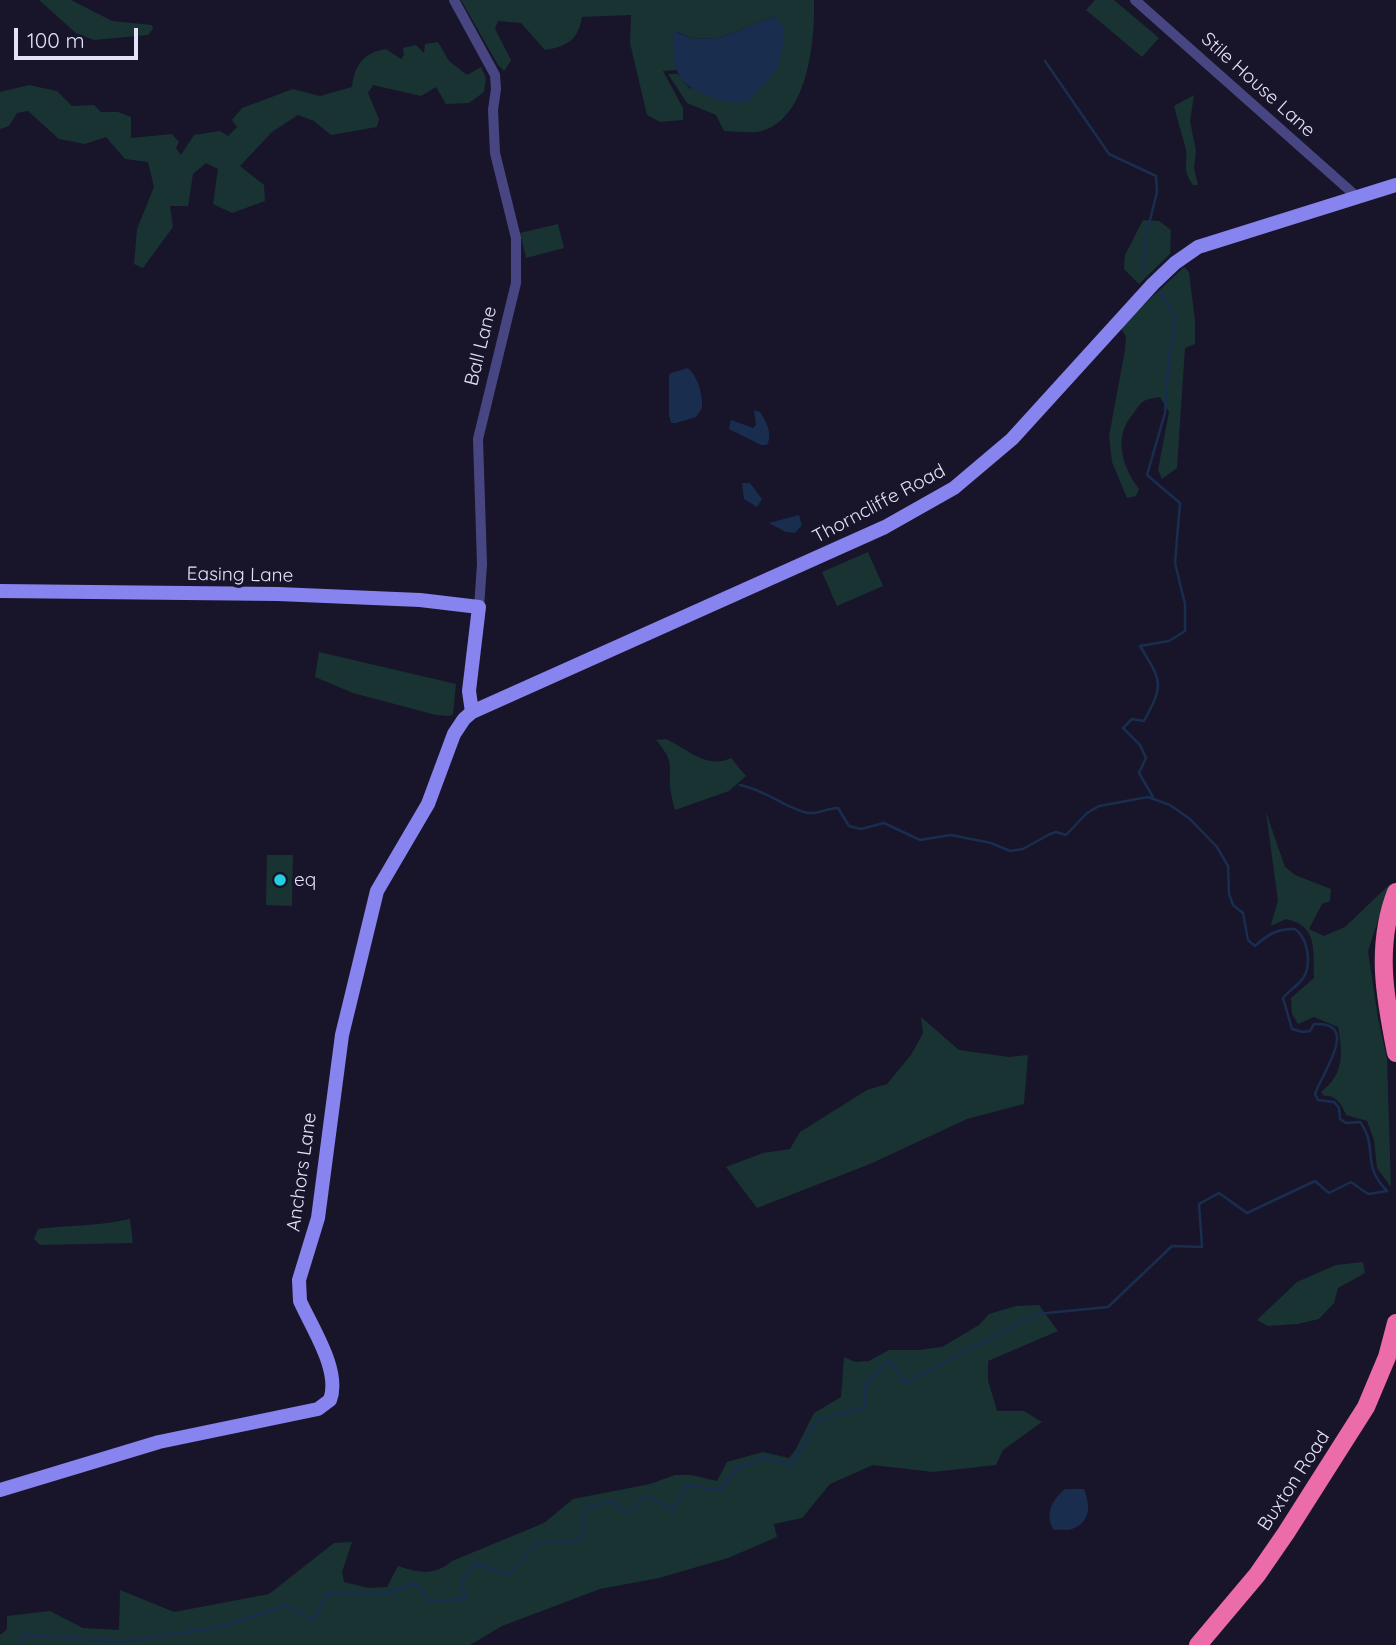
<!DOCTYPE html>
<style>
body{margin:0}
#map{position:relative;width:1396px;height:1645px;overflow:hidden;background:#18152a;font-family:Quicksand,sans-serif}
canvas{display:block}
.scale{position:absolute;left:14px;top:28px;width:124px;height:32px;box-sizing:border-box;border:4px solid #e4e1fb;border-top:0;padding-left:9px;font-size:21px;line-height:24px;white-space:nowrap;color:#e4e1fb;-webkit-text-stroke:5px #18152a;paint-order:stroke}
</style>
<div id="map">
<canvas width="1396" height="1645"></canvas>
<div class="scale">100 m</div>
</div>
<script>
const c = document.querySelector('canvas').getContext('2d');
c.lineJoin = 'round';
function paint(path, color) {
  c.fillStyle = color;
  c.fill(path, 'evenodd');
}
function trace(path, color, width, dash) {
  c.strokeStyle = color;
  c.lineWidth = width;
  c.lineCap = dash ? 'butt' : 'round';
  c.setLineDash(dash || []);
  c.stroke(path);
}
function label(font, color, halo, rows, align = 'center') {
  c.font = font + ' Quicksand,sans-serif';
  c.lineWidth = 7;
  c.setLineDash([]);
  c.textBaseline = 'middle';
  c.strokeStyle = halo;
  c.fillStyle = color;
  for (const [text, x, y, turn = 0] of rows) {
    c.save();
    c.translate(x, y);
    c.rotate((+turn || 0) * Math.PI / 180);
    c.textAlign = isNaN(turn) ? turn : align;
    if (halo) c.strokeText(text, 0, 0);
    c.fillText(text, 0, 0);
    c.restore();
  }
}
const green = new Path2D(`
 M39 0H71L112 21 152 25 153 29 148 35 94 40 77 34Z
 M461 0H814C815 41 808 123 757 132 747 133 734 131 724 131L716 115 687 103 668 74H678L690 89 776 16 719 38 693 39 677 32 673 48 677 70 663 71 683 108V120L660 122 647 115 630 43 631 15 582 17C578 40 568 46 545 50L521 23 498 21 495 29 511 60 504 71 498 65Z
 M1095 0H1114L1159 38 1142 57 1086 10Z
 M438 42 449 61 467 75 481 67 486 78 484 92 469 103 446 104 436 87 421 96 373 85 368 93 379 119 377 127 331 135 314 121 298 115 272 132 240 166 264 185 265 201 232 213 213 204 218 169 206 163 193 174 188 206H170L173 227 143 268 134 264 137 229 154 187 148 162 125 159 106 137 85 144 59 139 28 111 17 113 9 126 0 129V92L29 85 57 91 72 106 94 105 101 112H118L131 117V138L172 134 179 142 176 148 181 155 194 135 220 131 228 136 237 127 232 120 242 108 293 89 320 96 352 87C354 66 364 52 386 49L401 59 404 55 403 48 416 45 424 53 425 44Z
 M1194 95 1190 121 1196 151 1194 168 1198 185H1193C1180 167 1190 164 1185 146 1182 133 1177 120 1174 106Z
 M1143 220 1159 221 1171 230 1170 254 1139 284 1124 269 1125 255Z
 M558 224 564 248 526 258 520 233Z
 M1184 267 1189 272 1195 321V344L1185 348 1177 468 1162 479 1158 470 1169 412 1160 397C1155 398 1147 399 1144 401 1140 403 1136 410 1133 414 1113 436 1122 467 1139 489L1136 496 1127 498 1112 462 1109 436 1125 350 1126 336 1120 327Z
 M868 552 883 586 837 606 822 572Z
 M319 652 456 684 453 714 449 716 436 715 353 693 315 677Z
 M666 739C686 748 707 770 731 758L746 776 729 791 675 810C673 803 671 795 670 787 669 761 674 762 656 740Z
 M1266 812 1285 867 1295 875 1331 889 1330 901 1322 904 1309 929 1324 936 1345 927 1390 884 1368 951 1378 1018 1387 1059 1391 1187 1377 1168 1374 1140 1367 1121 1346 1115C1342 1105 1336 1094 1324 1096L1321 1092C1344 1074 1343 1054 1338 1027L1314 1017 1298 1024 1292 1014 1291 998 1314 978C1313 949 1318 926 1286 919L1273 925 1271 924 1278 901Z
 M267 855H293L292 906 266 905Z
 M921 1017 959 1050 1009 1057 1028 1055 1024 1104 967 1119 870 1164 757 1208 726 1167 763 1153 790 1149 800 1132 867 1090 887 1084 911 1055 923 1033Z
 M130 1219 133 1243 40 1245 34 1239 38 1229C69 1225 100 1226 130 1219Z
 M1363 1262 1365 1273 1338 1288 1334 1303 1319 1319 1298 1324 1268 1326 1257 1320 1297 1282 1336 1265Z
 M1039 1305 1058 1331 988 1361V1380L997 1411H1024L1042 1422 1003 1450 996 1465 933 1472 873 1465 830 1484 802 1518 774 1524 777 1537 728 1558 659 1578 600 1589 502 1626 470 1645H0V1635L7 1629V1616L50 1611 83 1628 119 1630 120 1590 174 1612 269 1594 334 1543 352 1542 342 1572 344 1582 368 1588 387 1587 398 1566C419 1573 435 1576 452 1561L544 1523 573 1499 650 1484 675 1475H691L717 1481 727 1462 763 1452 789 1458 796 1449 814 1413 841 1397 844 1357 855 1362 869 1361 889 1350H918L942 1347 979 1325 989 1314 1016 1306Z`);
const water = new Path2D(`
 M776 16 785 30 779 67 748 102C731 104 721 101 705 95 673 82 672 62 673 31L693 39 719 38Z
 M688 368C698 377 703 395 702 408L696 417 676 423H671L669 415V375L671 373Z
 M754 410 760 412C766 421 773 434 767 445H761L729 429 731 420 753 428 756 425Z
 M742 483H750L762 499 757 507 744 499Z
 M799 515 802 525 795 533 786 532 769 523Z
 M1065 1489H1084C1090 1505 1092 1521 1072 1529 1068 1531 1059 1529 1054 1530 1044 1514 1052 1500 1065 1489Z`);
const stream = new Path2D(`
 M1045 61 1109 154 1156 176 1157 192 1147 232 1143 273
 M740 785C765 790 781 805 804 812 816 816 826 808 838 808L849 826 861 829 884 823 920 840 951 835 991 843 1010 851 1023 849 1050 834 1056 832 1066 835 1087 813 1099 806 1148 797 1170 805 1190 819 1217 847 1228 866 1229 894 1233 905 1243 913 1248 940 1255 946C1267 935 1278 928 1295 929 1309 939 1313 969 1300 982 1294 988 1288 992 1283 998L1292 1029 1303 1032 1310 1031 1314 1024C1362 1021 1321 1075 1315 1094L1318 1100 1334 1102 1339 1108 1340 1119 1346 1123 1360 1122C1379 1147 1360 1164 1387 1191
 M1153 797 1139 773 1146 758 1140 745 1123 728 1132 719 1144 721C1165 683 1161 681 1140 646L1169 641 1185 631V604L1175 563 1180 503 1147 475 1165 413 1169 355 1176 318 1160 292
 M18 1645 25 1635 125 1641 227 1626 285 1605 314 1620 327 1593 386 1594 415 1583 430 1601 466 1599 460 1583 475 1563 508 1574 537 1543 581 1541 585 1509 611 1501 628 1515 645 1495 672 1510 687 1485 721 1490 736 1469 764 1457 791 1465 818 1420 864 1408 866 1384 890 1361 905 1383 1037 1314 1108 1307 1172 1246 1202 1247 1199 1204 1219 1193 1247 1213 1315 1181 1329 1193 1351 1182 1368 1194 1387 1191`);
const street = new Path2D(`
 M454 0 495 75 496 89 493 110 495 153 516 238V283L478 439 482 564 479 607
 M1135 0 1356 196`);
const secondary = new Path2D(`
 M0 591 278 594 420 600 479 607 469 691 472 712
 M0 1490 159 1442 318 1409 330 1400C341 1371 312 1328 300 1301L299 1280 318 1218 342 1035 377 891 428 804 454 734 464 719 472 712 885 527 954 488 1012 439 1153 284 1175 263 1198 247 1396 185`);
const highway = new Path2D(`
 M1396 892C1375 946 1385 998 1396 1053
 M1198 1645 1257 1575 1286 1533 1366 1407 1387 1357 1396 1323`);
const markers = [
 [280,880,7,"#25d0e3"]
];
const streetNames = [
 ["Stile House Lane",1258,85,42],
 ["Ball Lane",481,346,-76],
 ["Thorncliffe Road",879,504,-28],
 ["Easing Lane",240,575,1],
 ["Anchors Lane",302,1172,-82],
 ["Buxton Road",1294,1481,-57]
];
const poiNames = [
 ["eq",294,880]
];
paint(green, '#183332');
paint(water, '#192e4f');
trace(stream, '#192e4f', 2.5);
trace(street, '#484682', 10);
trace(secondary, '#8784ef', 14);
trace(highway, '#ec6ba9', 18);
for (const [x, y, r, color] of markers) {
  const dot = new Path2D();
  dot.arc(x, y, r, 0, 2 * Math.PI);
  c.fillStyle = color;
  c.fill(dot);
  trace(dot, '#18152a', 2.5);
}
label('19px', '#e4e1fb', '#18152a', streetNames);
label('19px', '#e4e1fb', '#18152a', poiNames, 'left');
</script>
